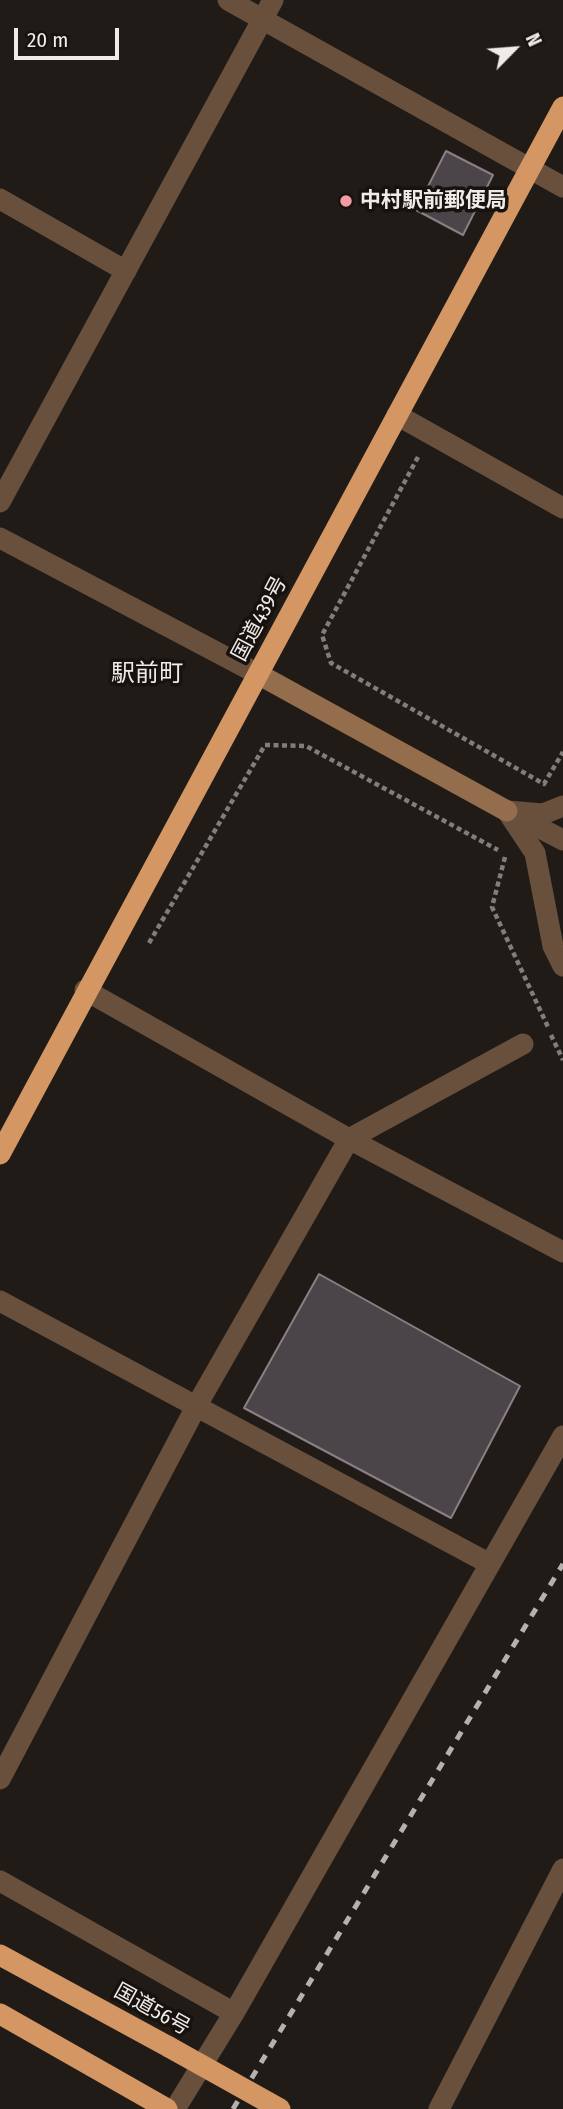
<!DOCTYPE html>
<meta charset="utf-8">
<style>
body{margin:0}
#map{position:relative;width:563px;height:2109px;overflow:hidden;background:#211b17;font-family:"Fira Sans Condensed",sans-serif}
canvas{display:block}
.north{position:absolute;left:479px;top:14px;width:70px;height:70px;-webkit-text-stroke:5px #18120e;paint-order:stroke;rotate:65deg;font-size:19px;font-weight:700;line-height:28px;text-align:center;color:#efebe8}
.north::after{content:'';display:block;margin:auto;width:24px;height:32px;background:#efebe8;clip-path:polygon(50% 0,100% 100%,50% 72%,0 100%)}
.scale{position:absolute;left:14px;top:28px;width:105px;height:32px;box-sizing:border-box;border:4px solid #efebe8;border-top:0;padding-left:9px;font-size:21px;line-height:24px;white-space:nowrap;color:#efebe8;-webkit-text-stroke:5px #18120e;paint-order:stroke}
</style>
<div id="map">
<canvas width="563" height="2109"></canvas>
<div class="north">N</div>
<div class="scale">20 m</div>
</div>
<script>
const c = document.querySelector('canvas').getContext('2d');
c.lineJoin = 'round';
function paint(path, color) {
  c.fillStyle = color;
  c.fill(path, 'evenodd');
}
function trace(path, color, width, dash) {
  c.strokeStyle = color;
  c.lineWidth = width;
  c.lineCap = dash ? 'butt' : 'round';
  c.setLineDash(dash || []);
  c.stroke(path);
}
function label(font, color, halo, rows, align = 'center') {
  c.font = font + ' "Fira Sans Condensed","Noto Sans JP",sans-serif';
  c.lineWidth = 7;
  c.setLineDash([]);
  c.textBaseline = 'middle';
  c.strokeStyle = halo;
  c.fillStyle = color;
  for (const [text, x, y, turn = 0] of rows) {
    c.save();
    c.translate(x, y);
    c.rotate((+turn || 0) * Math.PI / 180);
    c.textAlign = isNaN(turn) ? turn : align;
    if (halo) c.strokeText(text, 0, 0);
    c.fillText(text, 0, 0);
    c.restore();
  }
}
const building = new Path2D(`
 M446 151 493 175 463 235 416 210Z
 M319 1274 520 1386 451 1518 244 1408Z`);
const path = new Path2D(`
 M418 457 322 635 331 663 544 784 563 752
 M505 857 492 907 548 1027
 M149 943 265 745 306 746 498 850
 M551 1035 563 1060`);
const lane = new Path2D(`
 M507 811 563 840
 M349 1139 523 1044`);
const street = new Path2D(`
 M228 0 563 187
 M0 199 126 271
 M397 415 563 508
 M0 502 273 0
 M0 538 258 674
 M507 811 535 853 553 946 563 966
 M507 811 543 814 563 806
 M85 990 349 1139 563 1252
 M0 1301 490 1564
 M0 1779 197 1405 349 1139
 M0 1881 234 2013
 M175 2109 234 2013 563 1436
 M439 2109 563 1869`);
const secondary = new Path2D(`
 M258 674 507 811`);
const highway = new Path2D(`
 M0 1154 563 107
 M0 1955 169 2047
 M0 2014 167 2109`);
const rail = new Path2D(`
 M233 2109 563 1564`);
const highwayBridge = new Path2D(`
 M169 2047 280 2109`);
const markers = [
 [346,201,7,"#f49aa2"]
];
const poiNames = [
 ["中村駅前郵便局",360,201]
];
const streetNames = [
 ["国道439号",260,619,-62],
 ["国道56号",152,2010,29]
];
const quarterNames = [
 ["駅前町",147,674]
];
paint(building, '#4b4449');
trace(building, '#888086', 2);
trace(path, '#827d79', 4.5, [5, 3.5]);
trace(lane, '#68503c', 21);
trace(street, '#68503c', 21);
trace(secondary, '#946d4c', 21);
trace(highway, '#d49763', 21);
trace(rail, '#b6b1ae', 5, [9, 9]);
trace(highwayBridge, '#d49763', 21);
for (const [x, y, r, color] of markers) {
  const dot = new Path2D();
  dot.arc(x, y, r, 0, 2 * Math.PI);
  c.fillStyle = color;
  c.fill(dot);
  trace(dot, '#18120e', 2.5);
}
label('bold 21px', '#efebe8', '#18120e', poiNames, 'left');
label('21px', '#efebe8', '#18120e', streetNames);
label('24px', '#efebe8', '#18120e', quarterNames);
</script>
